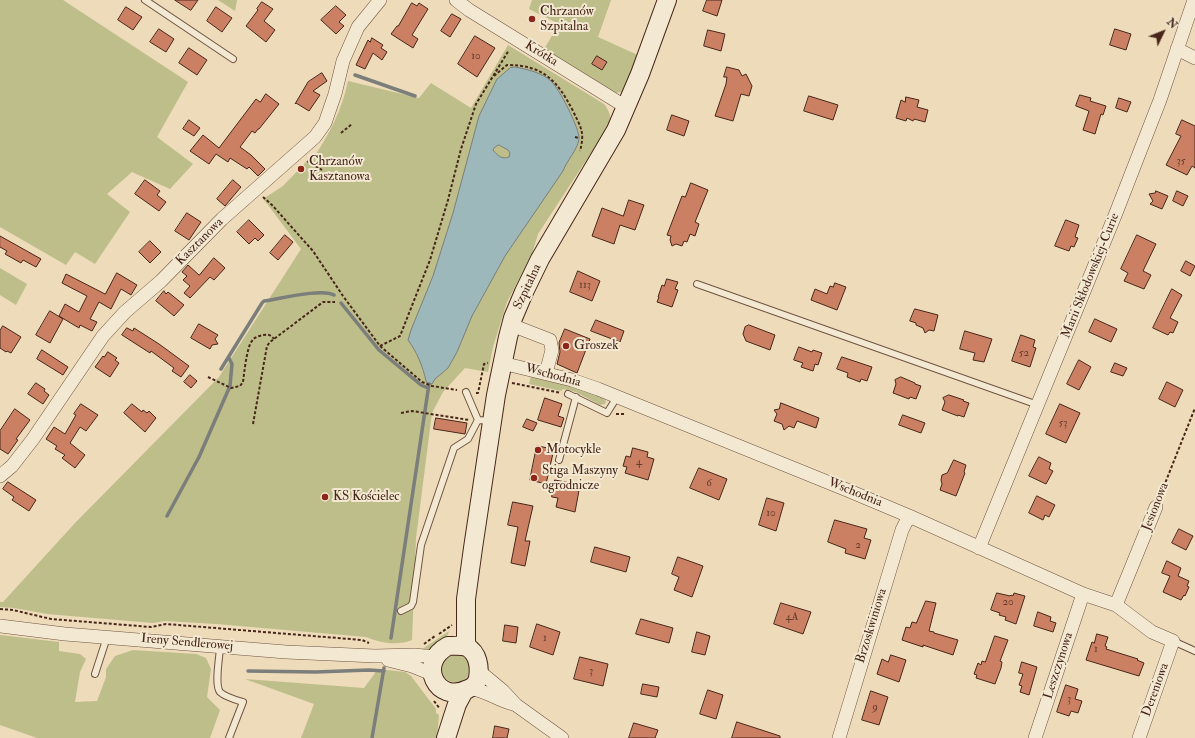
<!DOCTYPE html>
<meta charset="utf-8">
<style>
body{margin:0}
#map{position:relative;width:1195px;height:738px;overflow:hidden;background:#eddbba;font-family:"IM FELL Double Pica",serif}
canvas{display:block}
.north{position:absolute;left:1143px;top:12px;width:40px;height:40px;-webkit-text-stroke:3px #f3e8d2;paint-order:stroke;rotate:47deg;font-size:11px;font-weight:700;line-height:16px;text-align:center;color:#48271a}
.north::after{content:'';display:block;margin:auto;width:14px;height:18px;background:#48271a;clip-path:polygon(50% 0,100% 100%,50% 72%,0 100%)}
</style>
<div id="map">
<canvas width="1195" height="738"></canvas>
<div class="north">N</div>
</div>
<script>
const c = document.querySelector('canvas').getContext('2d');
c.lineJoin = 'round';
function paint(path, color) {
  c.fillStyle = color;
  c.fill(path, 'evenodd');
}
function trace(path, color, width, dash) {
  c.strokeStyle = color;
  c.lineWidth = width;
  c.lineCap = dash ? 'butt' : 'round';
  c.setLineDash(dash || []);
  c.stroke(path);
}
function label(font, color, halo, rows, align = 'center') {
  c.font = font + ' "IM FELL Double Pica",serif';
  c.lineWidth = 4;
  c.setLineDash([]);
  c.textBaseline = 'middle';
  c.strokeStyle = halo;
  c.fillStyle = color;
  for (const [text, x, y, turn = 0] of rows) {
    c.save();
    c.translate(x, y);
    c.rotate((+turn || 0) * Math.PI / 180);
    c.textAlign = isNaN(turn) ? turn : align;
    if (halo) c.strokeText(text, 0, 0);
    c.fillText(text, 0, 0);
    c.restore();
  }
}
const green = new Path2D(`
 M0 0H63L188 82 157 137 193 164 170 189 132 172 107 194 130 212 95 264 75 252 66 265 0 227Z
 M218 0H237L235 11Z
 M532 0H611L598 37 640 56 626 91 622 92 614 93 544 49 559 24 529 9Z
 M508 45 604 104C607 108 611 114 610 120 609 124 606 126 606 130L538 234 531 257 507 302 493 347 488 372 465 368 443 392 432 413 416 538 412 640C397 646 380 643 366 637L216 624 165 621 153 623 47 614 14 608 0 607V602H3L75 523 219 377 301 249 268 205 263 199 283 186 307 161 313 159C330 132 341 113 348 81L419 98 431 83 471 108Z
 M0 268 27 284 16 305 0 295Z
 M531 376C546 379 599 389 606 401L605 404 600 405 576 392 563 389 561 391 529 384Z
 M449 631C446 643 433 650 421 650Z
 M0 635 59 642V651L80 654 86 659 80 672 75 702 97 701 106 677V669L115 656 133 650 196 654 206 658 211 669 207 697 220 710 210 738H37L0 725Z
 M458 652 467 657 471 671C461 694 432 679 444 658Z
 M378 669 405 672 411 676 436 709V713L439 715 437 738H301L314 704 245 679 364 688Z`);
const water = new Path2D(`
 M515 67C526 69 543 73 551 81 559 88 580 129 579 139 577 151 567 160 563 171L505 256 472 316 457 352 448 368 435 379 432 384 427 383 426 381C423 367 417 352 408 340L411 330 433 276 453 213 479 116 497 79 510 68ZM499 145 508 150 510 153 509 157C502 160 497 155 493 150L494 148Z`);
const stream = new Path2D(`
 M355 75 415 96
 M341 303 379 350 421 385 428 388
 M221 369 262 303 264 301C279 299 322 288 334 295
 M167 516 199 457 230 386 232 364 229 358
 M391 638 429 384
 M248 671 316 672 369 670 384 671
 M372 738 384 668`);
const building = new Path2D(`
 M175 0H198L191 10Z
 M707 0H722L717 16 703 11Z
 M262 2 273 9 264 21 275 30 266 42 246 26 258 10 257 9Z
 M412 3 417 6 419 3 428 9 412 35 418 39 413 48 391 34 397 26H398Z
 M336 6 346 15 339 22 344 26 336 34 321 20Z
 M126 7 142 17 133 30 118 20Z
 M216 7 232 18 222 32 207 21Z
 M452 14 461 19 450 37 441 31Z
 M159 29 174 39 166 52 150 42Z
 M1115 29 1131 34 1126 50 1110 45Z
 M708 30 725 34 721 51 704 46Z
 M475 36 495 48 477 77 458 64Z
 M372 38 383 45 381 48 387 52 382 60 373 53 365 69 356 65 368 40 370 42Z
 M189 48 207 60 197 75 179 63Z
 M597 56 607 62 602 70 592 64Z
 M727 67 739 70 742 76 746 74 752 86 749 96 741 94 733 121 715 116 726 84 727 77H724Z
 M322 73 327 81 313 91 320 95 309 111 296 103 295 104 308 82Z
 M266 94 279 104 259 129H258L255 133 252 131 240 147 251 155 265 169 258 176 249 167 247 169 230 158 228 162 216 154 209 164 190 151 203 135 219 148 256 99 260 102Z
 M1080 95 1091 98 1090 101 1106 106 1103 115 1101 114 1095 134 1083 130 1089 111 1076 106Z
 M809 96 838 105 833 120 804 111Z
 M906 97 919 100 917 107 928 110 925 122 914 119 913 121 907 118 906 121 896 118 901 100 905 102Z
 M1119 98 1131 102 1127 112 1116 108Z
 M672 115 689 121 684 136 667 130Z
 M189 120 200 128 194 136 183 129Z
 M1182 120 1195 126V168L1192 166 1187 175 1166 165 1181 136 1176 134Z
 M145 180 160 191 157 195 166 202 159 211 135 194Z
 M233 180 241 187 225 206 217 199Z
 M691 183 708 190 695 222 699 224 695 236 690 234 687 242 684 241 682 246 676 244 672 246 670 240 671 236 667 235 682 196 685 197Z
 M1156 191 1168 196 1162 209 1150 204 1153 201 1149 194 1155 193Z
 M1177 191 1188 196 1183 206 1173 201Z
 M629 200 644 205 635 230 620 225 614 244 592 236 602 208 623 216Z
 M187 213 201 222 189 240 175 231Z
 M249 220 264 235 258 241 255 238 249 244 237 232Z
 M1066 220 1079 225 1075 237 1078 238 1074 247 1071 246 1069 251 1055 246Z
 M285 235 293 242 278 260 270 253Z
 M1137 235 1156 244 1143 271 1151 275 1144 289 1124 281 1128 273 1121 269Z
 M0 236 41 259 36 267 23 260 21 263 5 254 7 251 0 247Z
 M150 241 161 252 150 263 139 252Z
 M214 258 225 268 214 280 210 277 190 298 184 293 190 286 183 280 187 276 182 272 188 265 199 275Z
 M1186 261 1195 266 1190 276 1181 271Z
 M578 271 600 281 592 301 570 292Z
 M117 273 137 285 131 295 121 289 111 309 99 302 90 319 97 322 92 331 80 325 79 328 59 316 65 304 79 312 87 296 62 283 66 274 105 294Z
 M667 279 678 282 675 289 678 290 672 307 657 302 659 297H658L662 285 664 286Z
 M835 283 846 287 837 310 811 300 815 289 827 294 830 286 833 287Z
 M1172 289 1182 295 1170 318 1178 322 1173 333 1170 332 1168 335 1153 328Z
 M164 291 166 294 168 292 184 305 174 316 156 301Z
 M915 309 938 315 934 331 929 330 925 333 923 328 916 325V323L910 321Z
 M50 311 63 319 50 343 36 335Z
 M1095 319 1117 329 1111 342 1089 332Z
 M596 320 624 331 620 342 591 331Z
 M199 324 218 335 215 339 218 344 212 345 210 349 191 338Z
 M749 325 775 335 770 350 746 341 743 334 745 327Z
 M3 326 21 337 11 353 7 351 6 352 0 348V331Z
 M127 328 133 331 134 328 159 344 189 366 181 377 172 371 174 368 151 351 150 353 122 335Z
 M565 329 590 339 577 373 557 364 560 352 559 343Z
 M965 331 992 339 984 362 973 360 975 353 960 349Z
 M1021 335 1035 340 1033 347 1036 348 1030 367 1012 361Z
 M799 347 812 352 813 350 822 353 818 365 815 364 813 371 801 367 803 363 794 360Z
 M42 350 68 367 63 375 37 359Z
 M108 352 117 358 115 360 119 363 110 377 95 367 103 356 104 357Z
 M842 357 872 367 867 381 861 379 860 382 847 377 848 373 837 369Z
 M1079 360 1091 367 1079 390 1067 384Z
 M1115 363 1127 368 1123 376 1111 372Z
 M190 375 197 381 191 388 184 382Z
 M901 377 915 383V384L921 386 916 399 910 397 909 399 893 393 896 384 895 380Z
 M1167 382 1183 390 1175 407 1159 399Z
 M36 383 45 389 44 391 49 395 43 404 28 394Z
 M949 395 964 400 963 401 969 403 964 417 958 415V416L942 410 945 402 943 398Z
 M545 398 562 404 558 416 564 418 561 427 538 420Z
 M781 403 819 418 816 428 797 421 794 428 789 426 784 430 782 424 774 421 777 414 774 410 779 409Z
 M81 404 98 415 86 431 80 427 70 443 85 455 75 468 62 458 65 455 55 449 57 446 46 439 54 427 65 434 76 415 74 414Z
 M132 404 142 412 143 410 147 413 149 411 156 418 145 432 124 413Z
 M1060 404 1080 413 1066 443 1046 434Z
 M15 409 30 420 16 439 18 440 8 454 0 449V431Z
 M903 415 925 423 921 433 899 425Z
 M436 418 467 423 465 434 434 429Z
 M527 419 537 423 533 431 523 427Z
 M537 446 554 449 546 484 530 480Z
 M633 448 648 452 647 457 654 459 648 480 625 473 627 467 623 466 626 456 630 457Z
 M1039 457 1051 463 1049 469 1053 471 1046 484 1029 476Z
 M954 460 966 465 964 472 965 473 956 496 940 490 942 484 941 480 942 475 947 473Z
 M699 468 727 479 719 500 690 488Z
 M555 480 580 485 575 512 556 507 558 498 552 497Z
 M8 482 36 500 29 511 12 500 14 497 3 489Z
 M1037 496 1055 505 1049 517 1045 515 1043 520 1029 513Z
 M767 498 784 503 776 531 759 525Z
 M513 502 533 506 525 541H530L525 566 511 563 518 527 508 525Z
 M835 520 867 529 864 538 871 540 865 559 845 553 846 549 828 542Z
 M1179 529 1193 536 1186 550 1172 543Z
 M595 547 630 557 626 572 591 562Z
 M678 557 703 566 692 597 674 590 679 577 672 574Z
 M1167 561 1181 568 1178 576 1189 581 1187 586 1189 587 1185 596 1184 595 1181 600 1163 592 1170 576 1162 573Z
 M997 593 1010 596 1011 595 1013 596 1014 593 1025 596 1016 624 1005 620 1006 617 999 615 1000 613 991 610Z
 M926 601 936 603 929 631 934 632V633L958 640 953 655 923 645V647L902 640 906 627 910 628 912 622 916 623Z
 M781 603 811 612 803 634 774 624Z
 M1038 612 1051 617 1050 621 1056 623 1053 632 1034 626Z
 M641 619 673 628 669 643 636 634Z
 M537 624 560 632 553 655 530 647Z
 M505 625 518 627 516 643 503 641Z
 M697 632 710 636 705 655 692 652Z
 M1097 634 1108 637 1105 646 1107 647 1106 649 1138 659 1137 660 1144 663 1139 676 1086 660 1092 642 1094 643Z
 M995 636 1008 640 1000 661 1002 662 1001 668 995 684 976 678 977 675 974 674 978 663 981 665 982 661 985 662Z
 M891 655 906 660 899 682 877 674 882 659 888 662Z
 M580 657 608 664 603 686 574 679Z
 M1022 662 1037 667 1029 695 1020 692 1022 686 1019 685 1023 674 1019 673Z
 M643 684 659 687 657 697 641 694Z
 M1066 685 1078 689 1075 699 1082 701 1078 713 1071 711 1069 716 1057 712Z
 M708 690 723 695 716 719 700 714Z
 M871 691 888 697 879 725 862 720Z
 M737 722 780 736V738H732Z
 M634 723 658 730 655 738H629Z
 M495 726 509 729 507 738H493Z`);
const path = new Path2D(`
 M494 76 507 65C543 65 557 80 573 111 581 128 585 132 580 151
 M341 133 352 124
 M575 137 579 138
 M307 161 322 170
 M263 197 272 205 313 251 343 296 380 346 422 382 432 386 457 390
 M380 346 400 336 430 260 448 200 461 149 476 104 509 50
 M208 377 231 388 240 386 243 382C244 374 247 346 252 341 254 337 259 336 263 335 268 334 271 335 274 339
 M512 383 561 393
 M476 393H478L484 364 488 363
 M401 413 412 411 469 420
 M616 414H626
 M253 424 267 346 270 342 323 302H335
 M1160 496 1195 408
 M0 609 13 610 51 619 151 627 166 624 362 640 369 643
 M439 634 452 625
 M424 644 435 636
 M434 701 440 709`);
const lane = new Path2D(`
 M145 0 233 59
 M697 284 1038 405
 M466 392 478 420
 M568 394 607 413 617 397
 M559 460 576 397
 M401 611 411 606 413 602 421 545 454 448 468 439 478 420 491 421
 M1173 641 1195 651
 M220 646C220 656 214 684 220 692 225 697 236 700 243 702L229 738
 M95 674 107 637`);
const street = new Path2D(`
 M456 0 469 10 626 107
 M1177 49 1195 58
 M519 328 550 340 552 350 546 373
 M502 363 572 380 598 389 847 490 909 516 1083 594 1116 605 1152 632 1173 641 1139 738
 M0 476 12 466 33 439 103 336 125 312 161 281 222 219 315 137 325 123 335 94 343 61 358 27 380 0
 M979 548 1116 213 1160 100 1194 0
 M1116 605 1156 507
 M0 626 65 634 286 652 375 656 414 655 435 657
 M388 660 412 666 432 674
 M479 671 503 691 516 705 562 738
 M470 688C487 691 497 700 513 704
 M839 738 902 530 909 516
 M1035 738 1083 594`);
const secondary = new Path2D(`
 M448 646C454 646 461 645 467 647 478 653 480 667 478 678 477 683 473 687 468 689 437 705 416 663 448 646Z
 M467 647 466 641V599L473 548 496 395 508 337 513 318 524 292 540 259 616 130 640 74 667 0
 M446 738 457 704 464 691`);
const markers = [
 [532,19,4,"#8f2418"],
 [301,169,4,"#8f2418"],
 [566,346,4,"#8f2418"],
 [538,450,4,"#8f2418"],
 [534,478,4,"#8f2418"],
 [325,497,4,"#8f2418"]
];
const numberNames = [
 ["10",476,57],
 ["35",1181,162],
 ["113",585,286],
 ["52",1024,354],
 ["53",1063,424],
 ["4",639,463],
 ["6",709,484],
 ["10",771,514],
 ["2",858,546],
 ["20",1008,603],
 ["4A",792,618],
 ["1",545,639],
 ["1",1096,650],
 ["3",591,672],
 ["3",1069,700],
 ["9",875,708]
];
const poiNames = [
 ["Chrzanów",540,12],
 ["Szpitalna",540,27],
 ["Chrzanów",309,162],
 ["Kasztanowa",309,177],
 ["Groszek",574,346],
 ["Motocykle",546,450],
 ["Stiga Maszyny",542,471],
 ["ogrodnicze",542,486],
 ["KS Kościelec",333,497]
];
const streetNames = [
 ["Krótka",541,54,32],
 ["Kasztanowa",200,242,-45],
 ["Marii Skłodowskiej-Curie",1091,276,-68],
 ["Szpitalna",528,287,-65],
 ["Wschodnia",553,376,15],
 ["Wschodnia",855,493,22],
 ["Jesionowa",1156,507,-68],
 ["Brzoskwiniowa",872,626,-73],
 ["Ireny Sendlerowej",187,643,5],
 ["Leszczynowa",1059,666,-72],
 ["Dereniowa",1156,690,-70]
];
paint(green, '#bebe8b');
paint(water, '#9db8ba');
trace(water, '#7b7e7a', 1);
trace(stream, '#7b7e7a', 3.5);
paint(building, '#cb8064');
trace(building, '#48271a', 1);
trace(lane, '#715442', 8);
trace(street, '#715442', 14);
trace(secondary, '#48271a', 20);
trace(path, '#48271a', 2, [3, 2]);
trace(lane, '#f3e8d2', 6);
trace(street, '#f3e8d2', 13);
trace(secondary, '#f3e8d2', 18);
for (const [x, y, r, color] of markers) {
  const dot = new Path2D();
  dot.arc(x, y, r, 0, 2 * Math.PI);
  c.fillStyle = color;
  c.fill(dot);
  trace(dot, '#f3e8d2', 1.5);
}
label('11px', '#693d2c', null, numberNames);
label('13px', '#48271a', '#f3e8d2', poiNames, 'left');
label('13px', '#48271a', '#f3e8d2', streetNames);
</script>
